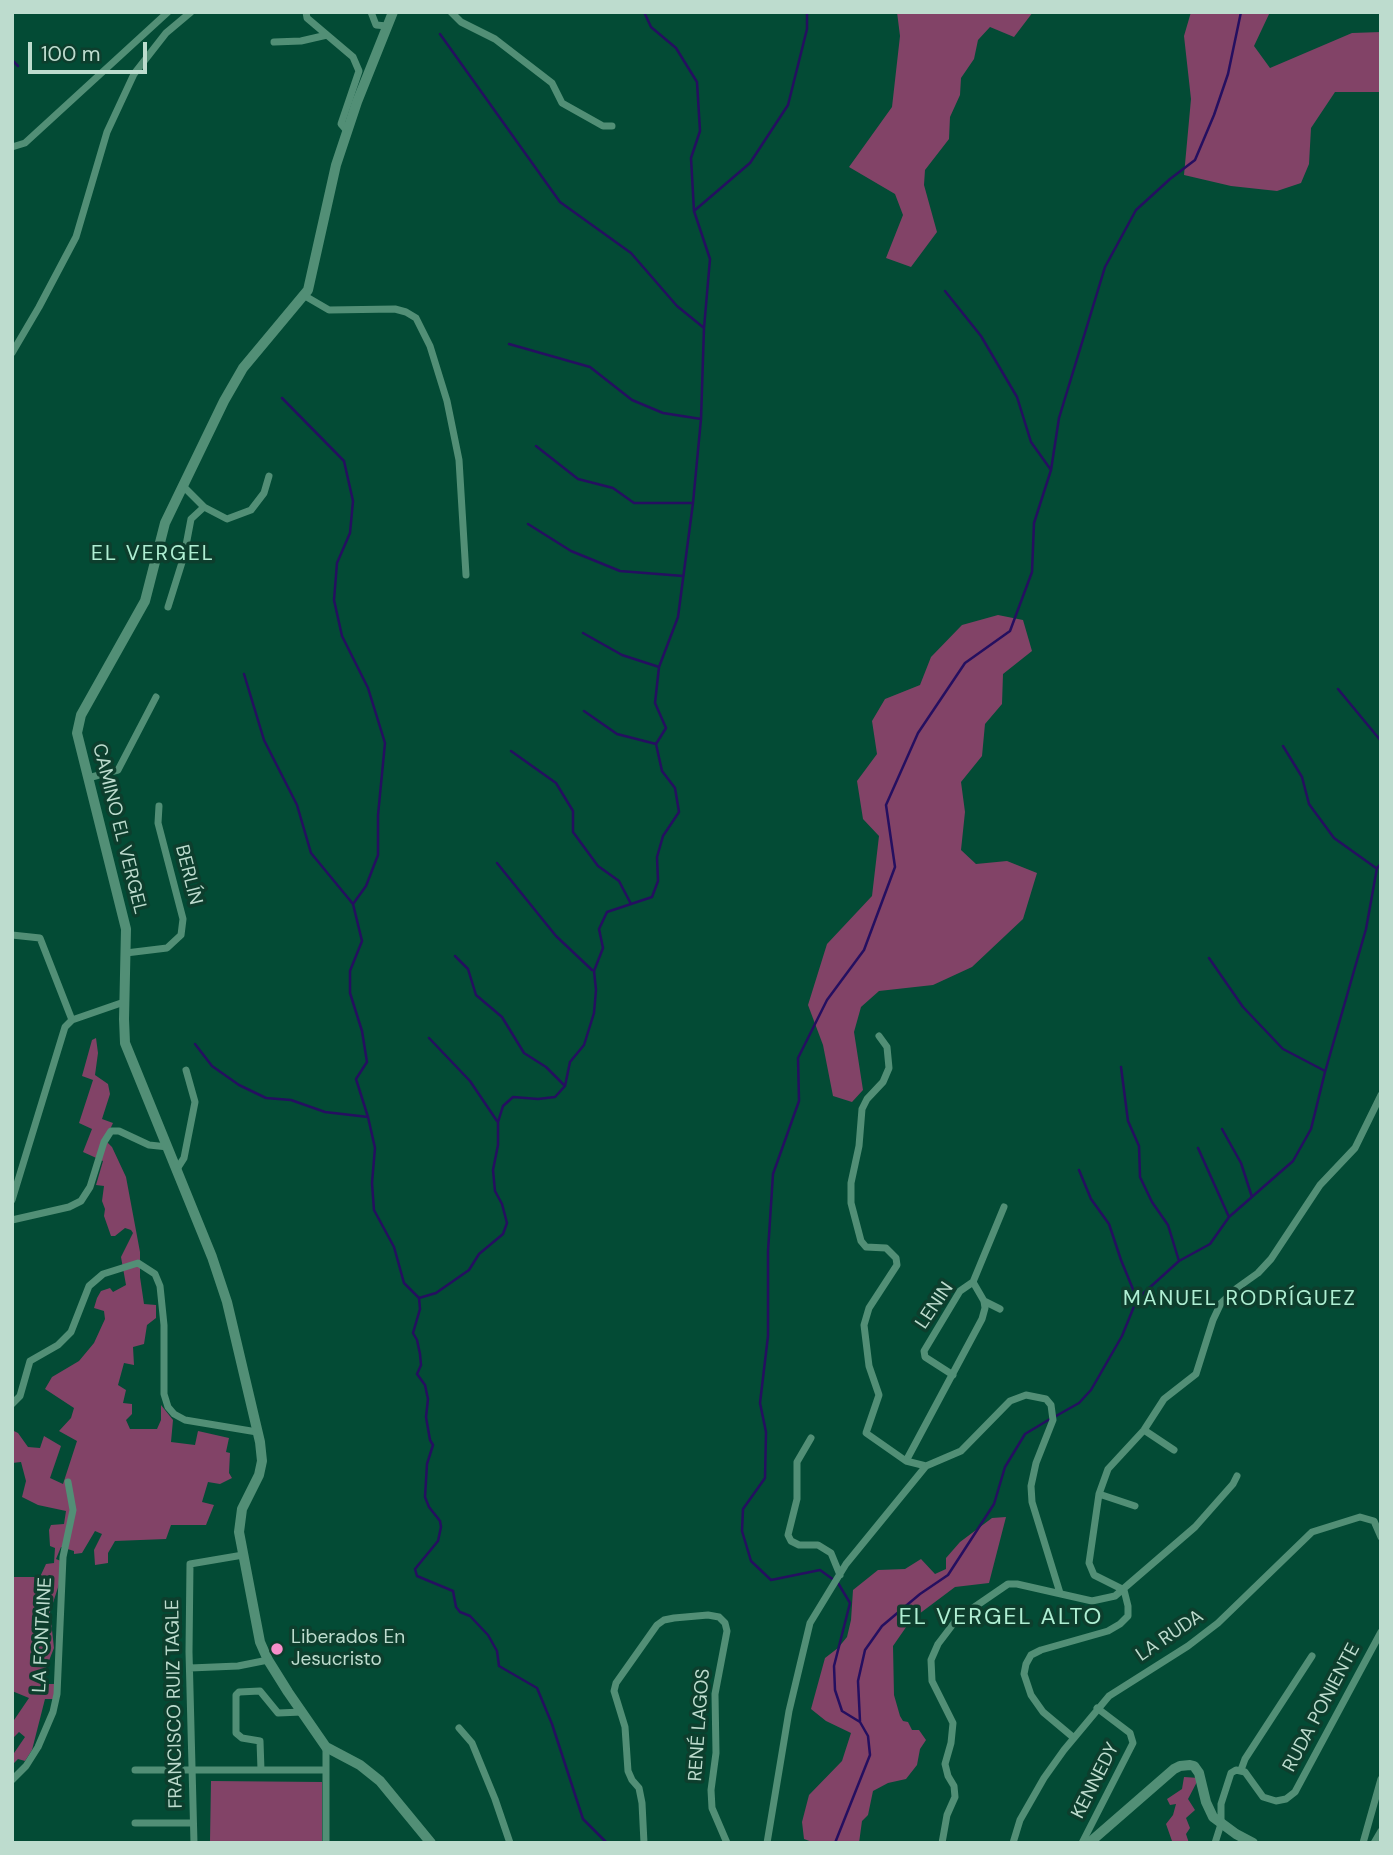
<!DOCTYPE html>
<meta charset="utf-8">
<style>
body{margin:0}
#map{position:relative;width:1393px;height:1855px;overflow:hidden;background:#034b35;font-family:"DM Sans",sans-serif}
canvas{display:block}
.frame{position:absolute;inset:0;border:14px solid #bddcce;pointer-events:none}
.scale{position:absolute;left:28px;top:42px;width:119px;height:32px;box-sizing:border-box;border:4px solid #bddcce;border-top:0;padding-left:9px;font-size:21px;line-height:24px;white-space:nowrap;color:#bddcce;-webkit-text-stroke:5px #0d3e2d;paint-order:stroke}
</style>
<div id="map">
<canvas width="1393" height="1855"></canvas>
<div class="frame"></div>
<div class="scale">100 m</div>
</div>
<script>
const g = document.querySelector('canvas').getContext('2d');
g.lineJoin = 'round';
function fill(path, color) {
  g.fillStyle = color;
  g.fill(path, 'evenodd');
}
function toPath(rows) {
  const path = new Path2D();
  for (const r of rows) {
    path.moveTo(r[0], r[1]);
    for (let i = 2; i < r.length; i += 2) path.lineTo(r[i], r[i + 1]);
  }
  return path;
}
function strokePath(path, color, width, dash) {
  g.strokeStyle = color;
  g.lineWidth = width;
  g.lineCap = dash ? 'butt' : 'round';
  g.setLineDash(dash || []);
  g.stroke(path);
}
function write(font, color, halo, rows, align = 'center') {
  g.font = font + ' "DM Sans",sans-serif';
  g.lineWidth = 7;
  g.setLineDash([]);
  g.textBaseline = 'middle';
  g.strokeStyle = halo;
  g.fillStyle = color;
  for (const [text, x, y, turn = 0] of rows) {
    g.save();
    g.translate(x, y);
    g.rotate((+turn || 0) * Math.PI / 180);
    g.textAlign = isNaN(turn) ? turn : align;
    if (halo) g.strokeText(text, 0, 0);
    g.fillText(text, 0, 0);
    g.restore();
  }
}
const green = toPath([
 [897,12,1033,12,1014,37,990,27,978,40,974,59,961,78,960,95,950,117,949,139,925,170,924,185,937,232,911,267,886,258,903,215,895,194,849,167,892,107,900,36],
 [1191,12,1270,12,1254,46,1270,68,1352,33,1381,32,1381,92,1335,92,1311,128,1309,164,1301,183,1277,191,1231,186,1184,175,1191,99,1184,36],
 [998,615,1023,620,1032,651,1003,674,1002,704,985,724,982,756,961,782,965,812,961,850,976,864,1007,861,1037,873,1023,919,972,967,933,985,879,991,861,1007,854,1032,863,1090,852,1102,833,1096,823,1045,808,1005,827,944,872,896,879,836,863,819,857,781,877,754,872,721,885,699,920,685,931,657,962,625],
 [96,1038,98,1053,95,1075,108,1084,110,1094,102,1119,113,1123,105,1140,112,1147,126,1177,140,1252,140,1277,144,1304,156,1305,156,1318,147,1325,144,1344,133,1347,134,1365,124,1363,118,1385,126,1390,123,1403,132,1404,132,1414,126,1420,130,1429,157,1429,161,1420,161,1405,173,1420,171,1442,195,1445,198,1431,229,1438,226,1452,230,1453,229,1473,232,1478,220,1484,208,1482,202,1502,214,1505,206,1525,171,1525,166,1539,115,1541,108,1553,108,1563,95,1565,94,1550,102,1534,95,1531,82,1553,74,1554,74,1551,61,1547,56,1559,66,1563,50,1612,54,1648,46,1668,45,1684,54,1684,56,1699,45,1699,32,1750,25,1761,18,1759,12,1765,12,1756,25,1737,19,1732,14,1737,12,1736,12,1723,29,1698,12,1691,12,1577,40,1577,46,1564,54,1563,55,1548,50,1546,49,1530,51,1525,64,1524,66,1511,38,1505,22,1497,26,1481,21,1462,12,1463,12,1430,18,1433,28,1447,40,1448,44,1436,61,1446,50,1478,63,1484,77,1441,59,1431,71,1418,74,1408,45,1389,52,1377,79,1361,94,1343,105,1319,104,1311,94,1308,97,1298,101,1291,110,1288,113,1292,126,1285,121,1257,133,1233,131,1230,125,1228,115,1236,111,1236,104,1216,105,1209,102,1201,104,1186,96,1185,103,1161,83,1152,92,1129,79,1123,93,1080,82,1076,92,1040],
 [1006,1517,989,1583,955,1587,911,1620,893,1646,894,1695,900,1716,903,1721,908,1722,912,1730,919,1730,926,1740,920,1749,917,1765,906,1779,888,1783,873,1791,868,1815,862,1821,859,1843,815,1843,804,1839,802,1822,809,1795,842,1761,851,1733,826,1721,811,1709,825,1658,838,1648,847,1637,851,1620,853,1590,878,1570,905,1569,921,1559,935,1574,946,1569,946,1558,960,1542,992,1518],
 [1184,1777,1199,1778,1188,1799,1195,1810,1186,1818,1190,1828,1186,1834,1189,1843,1171,1843,1172,1841,1166,1824,1173,1815,1176,1804,1170,1805,1167,1799,1182,1789],
 [211,1781,322,1782,322,1842,210,1841]
]);
const stream = toPath([
 [440,34,560,202,631,253,677,306,704,328],
 [12,60,18,66],
 [694,211,750,163,788,105,807,29,807,12],
 [945,291,981,336,1017,397,1031,442,1051,470],
 [509,344,590,367,632,400,663,413,701,419],
 [282,398,344,461,353,501,350,533,337,563,334,600,342,636,368,688,385,743,378,815,378,855,366,886,353,904,362,941,350,971,350,993,362,1031,367,1062,356,1079,368,1117,375,1148,372,1183,374,1210,394,1247,404,1283,419,1298,420,1309,413,1333,417,1340,420,1354,421,1365,417,1374,425,1385,428,1399,426,1417,430,1440,433,1445,427,1464,425,1497,429,1507,440,1521,441,1527,438,1541,415,1569,417,1576,453,1591,456,1607,460,1612,470,1616,488,1635,497,1651,499,1666,537,1688,552,1724,583,1819,607,1843],
 [536,446,578,479,613,488,634,503,693,503],
 [528,524,571,551,620,571,683,576],
 [583,633,622,655,659,667],
 [244,674,264,740,297,805,311,853,353,904],
 [1338,689,1381,741],
 [584,711,617,734,656,744],
 [1283,746,1302,777,1309,804,1334,838,1376,868],
 [511,751,556,783,573,811,573,832,598,866,619,881,631,904],
 [497,863,556,936,592,970],
 [455,956,468,969,476,995,502,1017,524,1053,546,1067,565,1086],
 [1209,958,1243,1007,1283,1049,1325,1071],
 [429,1038,470,1081,497,1121],
 [195,1044,212,1066,239,1085,266,1098,291,1100,325,1112,368,1117],
 [1121,1067,1128,1121,1139,1146,1140,1177,1152,1202,1168,1225,1179,1261],
 [1222,1129,1241,1163,1252,1197],
 [1198,1148,1229,1217],
 [1079,1170,1091,1199,1109,1224,1121,1260,1137,1299],
 [419,1298,436,1293,469,1270,479,1254,503,1234,507,1223,502,1204,495,1191,493,1170,498,1145,498,1122,503,1106,513,1097,538,1099,555,1097,565,1086,570,1062,584,1045,594,1013,596,990,594,971,603,948,599,929,607,912,652,897,658,881,657,857,663,836,679,812,675,788,662,771,656,744,666,728,655,703,659,667,678,617,693,503,701,419,704,328,710,259,694,211,691,158,700,131,697,82,676,48,651,27,644,12],
 [1056,1416,1079,1403,1091,1390,1122,1336,1137,1299,1179,1261,1210,1244,1229,1217,1293,1161,1311,1129,1325,1072,1366,929,1377,868,1381,864],
 [860,1721,858,1681,865,1650,882,1626,920,1594,948,1575,994,1504,1005,1467,1025,1434,1050,1419],
 [835,1843,870,1755,868,1736,860,1722,842,1711,835,1690,834,1666,850,1603,838,1583,820,1570,771,1580,751,1561,742,1531,743,1509,765,1478,766,1432,760,1403,768,1336,768,1251,773,1174,799,1101,798,1058,827,1000,864,950,895,867,886,805,918,733,965,663,1010,631,1032,572,1034,523,1051,470,1059,418,1105,267,1136,210,1170,179,1195,160,1214,115,1228,74,1241,12]
]);
const street = toPath([
 [306,12,307,18,353,57,359,71,341,124,347,131],
 [371,12,376,25,387,26],
 [451,12,461,22,495,39,552,83,562,103,603,126,612,126],
 [274,42,301,41,327,35],
 [12,147,25,143,168,12],
 [305,296,329,310,395,309,406,312,416,318,430,346,447,401,459,460,466,575],
 [12,353,39,307,76,237,107,132,134,74,166,33,191,12],
 [204,507,227,519,251,510,264,493,269,476],
 [168,607,184,556,191,519,204,507,183,486],
 [88,778,118,770,156,697],
 [12,935,40,938,72,1020],
 [126,953,167,948,181,935,183,919,158,823,159,806],
 [879,1036,887,1047,889,1068,883,1082,867,1099,862,1109,859,1146,851,1183,851,1203,861,1241,866,1247,886,1248,896,1258,897,1265,869,1308,864,1325,869,1366,879,1395,866,1433,906,1461,926,1466,961,1451,1010,1401,1026,1395,1046,1399,1051,1405,1053,1420,1036,1463,1031,1486,1032,1502,1060,1593],
 [177,1169,184,1158,195,1102,186,1070],
 [12,1200,65,1027,72,1020,124,1002],
 [12,1220,69,1207,81,1201,90,1187,104,1142,111,1131,119,1131,149,1145,168,1147],
 [984,1301,1000,1309],
 [953,1375,925,1357,924,1351,960,1291,973,1282],
 [12,1404,20,1396,30,1361,58,1345,71,1332,89,1286,103,1274,138,1263,155,1274,160,1286,164,1325,164,1394,168,1407,174,1414,185,1420,257,1432],
 [1144,1430,1174,1450],
 [811,1438,797,1462,797,1499,788,1535,791,1541,799,1545,818,1545,831,1553,840,1575],
 [906,1461,982,1319,985,1308,984,1301,973,1282,1004,1207],
 [1099,1494,1135,1506],
 [1124,1590,1094,1575,1089,1563,1099,1494,1108,1469,1144,1430,1164,1399,1196,1374,1213,1320,1221,1303,1237,1288,1258,1273,1271,1259,1320,1185,1355,1148,1381,1095],
 [190,1668,238,1666,268,1660],
 [459,1728,472,1743,495,1799,510,1843],
 [1074,1738,1043,1712,1031,1695,1024,1674,1026,1664,1031,1655,1041,1650,1108,1631,1120,1624,1128,1616,1128,1606,1124,1590],
 [326,1747,326,1843],
 [135,1770,325,1770],
 [261,1770,260,1741,242,1738,236,1733,236,1695,239,1692,260,1691,278,1713,302,1712],
 [1241,1770,1245,1759,1312,1656],
 [12,1780,26,1766,38,1747,53,1712,57,1694,63,1557,73,1510,68,1482],
 [135,1823,193,1823],
 [194,1843,189,1652,190,1564,243,1555],
 [644,1843,642,1803,639,1788,632,1780,628,1771,625,1727,614,1691,616,1683,657,1625,664,1620,674,1618,708,1615,719,1617,725,1623,727,1631,715,1694,716,1753,711,1790,712,1808,727,1843],
 [767,1843,789,1711,810,1623,846,1564,926,1466],
 [942,1843,947,1815,955,1797,954,1786,948,1776,945,1764,951,1743,953,1723,932,1681,931,1660,938,1644,957,1619,1008,1584,1017,1584,1092,1601,1115,1596,1195,1527,1233,1484,1237,1476],
 [1013,1843,1020,1820,1044,1778,1064,1750,1109,1696,1188,1646,1218,1623,1312,1532,1360,1517,1374,1521,1381,1537],
 [1082,1843,1133,1743,1130,1733,1097,1708],
 [1215,1843,1221,1824,1221,1804,1231,1773,1236,1770,1245,1772,1263,1797,1276,1801,1286,1799,1295,1792,1381,1632],
 [1363,1843,1381,1779],
 [1374,1843,1381,1831]
]);
const secondary = toPath([
 [393,12,357,102,336,165,308,290,243,368,224,401,165,523,145,601,81,715,77,733,126,929,124,1019,125,1043,212,1257,227,1302,260,1442,262,1461,259,1475,242,1509,239,1532,260,1642,268,1660,288,1692,326,1747,360,1765,380,1781,431,1843],
 [1089,1843,1174,1769,1180,1766,1190,1765,1194,1766,1199,1773,1206,1802,1213,1817,1236,1834,1253,1843]
]);
const markers = [
 [277,1649,7,"#f890cb"]
];
const streetNames = [
 ["CAMINO EL VERGEL",119,829,76],
 ["BERLÍN",188,875,76],
 ["LENIN",935,1306,-56],
 ["LA FONTAINE",43,1635,-87],
 ["LA RUDA",1170,1636,-34],
 ["FRANCISCO RUIZ TAGLE",175,1704,-91],
 ["RUDA PONIENTE",1322,1708,-62],
 ["RENÉ LAGOS",700,1725,-86],
 ["KENNEDY",1096,1781,-63]
];
const poiNames = [
 ["Liberados En",291,1638],
 ["Jesucristo",291,1660]
];
const neighbourhoodNames = [
 ["EL VERGEL",153,554],
 ["MANUEL RODRÍGUEZ",1240,1299]
];
const quarterNames = [
 ["EL VERGEL ALTO",1001,1618]
];
fill(green, '#824367');
strokePath(stream, '#250f60', 2.5);
strokePath(street, '#528f76', 7);
strokePath(secondary, '#528f76', 10);
for (const [x, y, r, color] of markers) {
  const dot = new Path2D();
  dot.arc(x, y, r, 0, 2 * Math.PI);
  g.fillStyle = color;
  g.fill(dot);
  strokePath(dot, '#0d3e2d', 2.5);
}
write('19px', '#bddcce', '#0d3e2d', streetNames);
write('19px', '#bddcce', '#0d3e2d', poiNames, 'left');
g.letterSpacing = '2px';
write('21px', '#afefd3', '#0d3e2d', neighbourhoodNames);
g.letterSpacing = '0px';
g.letterSpacing = '2px';
write('23px', '#afefd3', '#0d3e2d', quarterNames);
g.letterSpacing = '0px';
</script>
